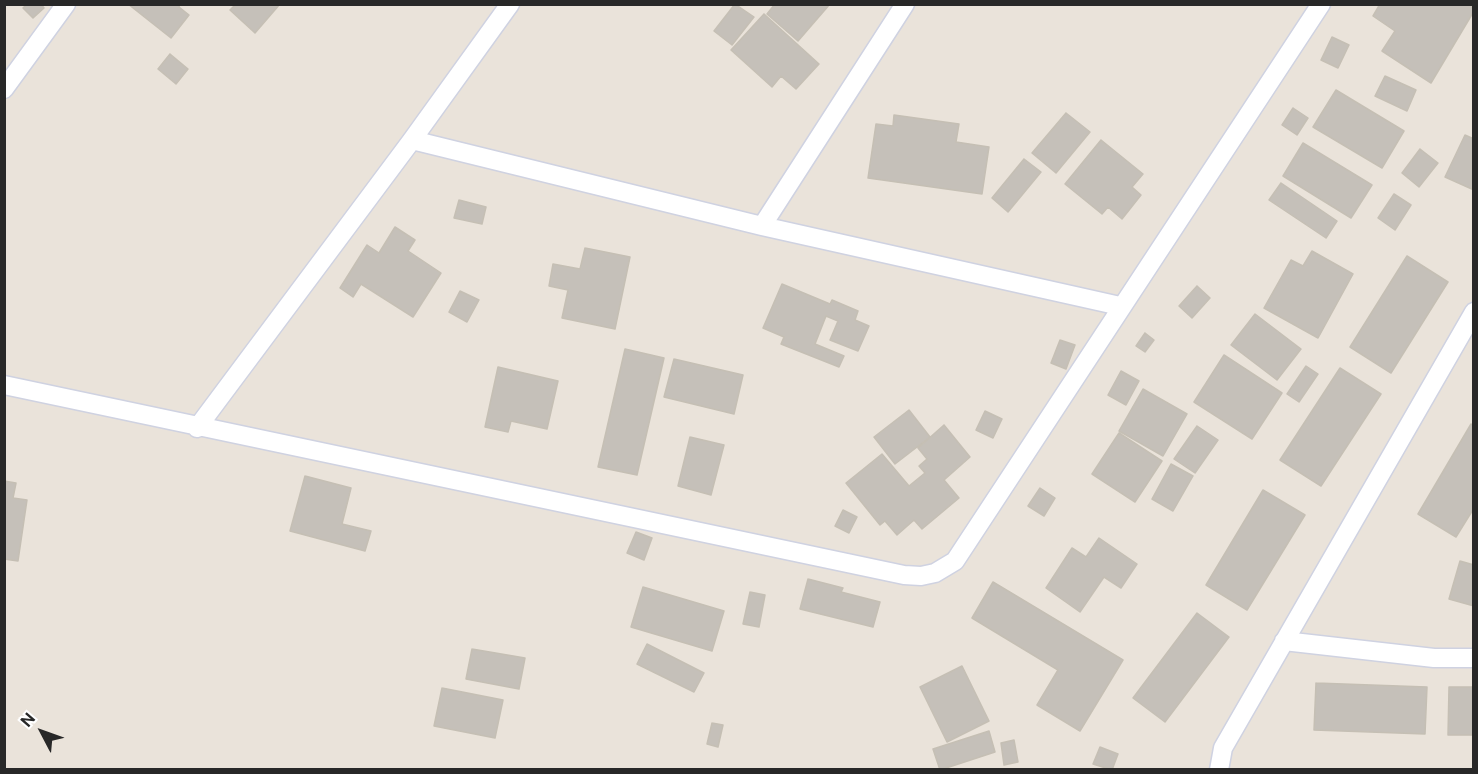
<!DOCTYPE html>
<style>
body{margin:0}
#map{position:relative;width:1478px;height:774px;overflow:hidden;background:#eae3da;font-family:"Public Sans",sans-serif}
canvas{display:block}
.frame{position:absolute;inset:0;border:6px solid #282828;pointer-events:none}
.north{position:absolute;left:12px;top:702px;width:60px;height:60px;-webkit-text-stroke:4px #fff;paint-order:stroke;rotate:311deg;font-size:16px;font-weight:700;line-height:24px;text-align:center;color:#282828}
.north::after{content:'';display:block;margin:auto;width:21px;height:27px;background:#282828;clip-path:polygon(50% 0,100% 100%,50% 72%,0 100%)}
</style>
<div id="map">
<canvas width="1478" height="774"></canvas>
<div class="frame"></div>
<div class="north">N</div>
</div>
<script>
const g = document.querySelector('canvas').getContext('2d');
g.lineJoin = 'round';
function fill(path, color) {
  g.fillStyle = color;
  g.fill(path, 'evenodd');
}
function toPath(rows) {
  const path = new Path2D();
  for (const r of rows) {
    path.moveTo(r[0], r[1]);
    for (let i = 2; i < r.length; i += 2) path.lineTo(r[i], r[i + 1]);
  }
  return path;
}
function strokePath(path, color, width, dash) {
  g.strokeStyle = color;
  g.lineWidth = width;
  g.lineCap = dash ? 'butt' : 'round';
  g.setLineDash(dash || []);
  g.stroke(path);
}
const building = toPath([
 [27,4,41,4,44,8,33,18,23,8,27,4],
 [128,4,180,4,179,7,189,15,171,38,128,4],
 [236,4,280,4,255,33,230,10,236,4],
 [735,4,754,17,732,45,714,31,735,4],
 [775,4,830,4,798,41,767,14,775,4],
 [1380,4,1470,4,1474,11,1431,83,1382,51,1395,31,1373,16,1380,4],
 [764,14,819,64,796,89,781,76,772,87,731,50,764,14],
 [1332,37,1349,45,1338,68,1321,60,1332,37],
 [170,54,188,69,176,84,158,69,170,54],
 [1385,76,1416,90,1407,111,1375,96,1385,76],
 [1336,90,1404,131,1382,168,1313,127,1336,90],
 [1293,108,1308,118,1297,135,1282,125,1293,108],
 [1066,113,1090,132,1056,173,1032,153,1066,113],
 [894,115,959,124,956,142,989,147,982,194,868,178,876,124,893,126,894,115],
 [1465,135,1474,139,1474,190,1445,177,1465,135],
 [1101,140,1143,174,1132,187,1141,195,1122,219,1108,207,1102,214,1065,184,1101,140],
 [1303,143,1372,185,1351,218,1283,176,1303,143],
 [1420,149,1438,163,1419,187,1402,173,1420,149],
 [1024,159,1041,172,1008,212,992,198,1024,159],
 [1281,183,1337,221,1326,238,1269,200,1281,183],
 [1394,194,1411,205,1395,230,1378,218,1394,194],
 [459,200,486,207,482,224,454,218,459,200],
 [395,227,415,240,408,251,441,273,413,317,361,284,353,297,340,288,367,245,379,253,395,227],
 [585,248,630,257,615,329,562,318,568,290,549,286,553,264,580,269,585,248],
 [1312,251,1353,274,1318,338,1264,308,1291,260,1303,266,1312,251],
 [1407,256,1448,282,1391,373,1350,347,1407,256],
 [782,284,830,304,832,300,858,311,855,320,869,326,858,351,830,340,838,321,826,316,815,344,844,356,839,367,781,344,784,337,763,328,782,284],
 [1197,286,1210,298,1192,318,1179,306,1197,286],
 [460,291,479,300,467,322,449,312,460,291],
 [1255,314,1301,349,1277,380,1231,345,1255,314],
 [1145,333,1154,340,1145,352,1136,346,1145,333],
 [1060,340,1075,345,1066,369,1051,363,1060,340],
 [625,349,664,358,637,475,598,467,625,349],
 [1224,355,1282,393,1252,439,1194,402,1224,355],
 [674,359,743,375,734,414,664,397,674,359],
 [1306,366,1318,374,1299,402,1287,394,1306,366],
 [498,367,558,381,547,429,511,421,508,432,485,427,498,367],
 [1340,368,1381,394,1321,486,1280,460,1340,368],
 [1121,371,1139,381,1126,405,1108,395,1121,371],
 [1143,389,1187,414,1163,456,1119,431,1143,389],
 [909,410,930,437,895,464,874,437,909,410],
 [985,411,1002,419,993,438,976,430,985,411],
 [1471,424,1474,426,1474,508,1456,537,1418,514,1471,424],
 [944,425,970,457,944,480,959,498,922,529,914,520,897,535,885,521,880,525,846,483,882,454,909,486,925,473,919,466,927,459,918,448,944,425],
 [1197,426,1218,440,1195,473,1174,459,1197,426],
 [1119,433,1162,461,1135,502,1092,474,1119,433],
 [690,437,724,445,711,495,678,486,690,437],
 [1171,464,1193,476,1173,511,1152,499,1171,464],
 [305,476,351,488,342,524,371,531,365,551,290,531,305,476],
 [4,481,16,483,13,498,27,500,18,561,4,559,4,481],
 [1040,488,1055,498,1044,516,1028,506,1040,488],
 [1263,490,1305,515,1247,610,1206,585,1263,490],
 [843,510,857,517,849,533,835,526,843,510],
 [636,532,652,538,644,560,627,553,636,532],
 [1099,538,1137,564,1121,588,1104,577,1080,612,1046,588,1072,548,1086,557,1099,538],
 [1460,561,1474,565,1474,606,1449,599,1460,561],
 [808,579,843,588,841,592,880,602,873,627,800,609,808,579],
 [993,582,1123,660,1080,731,1037,705,1058,670,972,618,993,582],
 [643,587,724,611,712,651,631,627,643,587],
 [750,592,765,595,759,627,743,624,750,592],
 [1197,613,1229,637,1165,722,1133,698,1197,613],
 [647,644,704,673,694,692,637,664,647,644],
 [472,649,525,658,519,689,466,679,472,649],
 [962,666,989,721,947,742,920,687,962,666],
 [1316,683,1427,687,1425,734,1314,730,1316,683],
 [1449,687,1474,687,1474,735,1448,735,1449,687],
 [442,688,503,700,495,738,434,726,442,688],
 [712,723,723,725,718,747,707,744,712,723],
 [989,731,995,752,940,770,933,749,989,731],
 [1014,740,1018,762,1004,765,1001,743,1014,740],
 [1100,747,1118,754,1112,770,1093,764,1100,747]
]);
const minor = toPath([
 [4,89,66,4],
 [412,140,762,226,1120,306],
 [762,226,905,4],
 [4,385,904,575,921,576,935,573,955,561,1321,4],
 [197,428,412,140,510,4],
 [1284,641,1434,658,1474,658],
 [1219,770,1223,748,1474,312]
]);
fill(building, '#c5c0b9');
strokePath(building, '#c5bfb4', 1.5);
strokePath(minor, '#cfd2e1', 21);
strokePath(minor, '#fff', 18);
</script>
